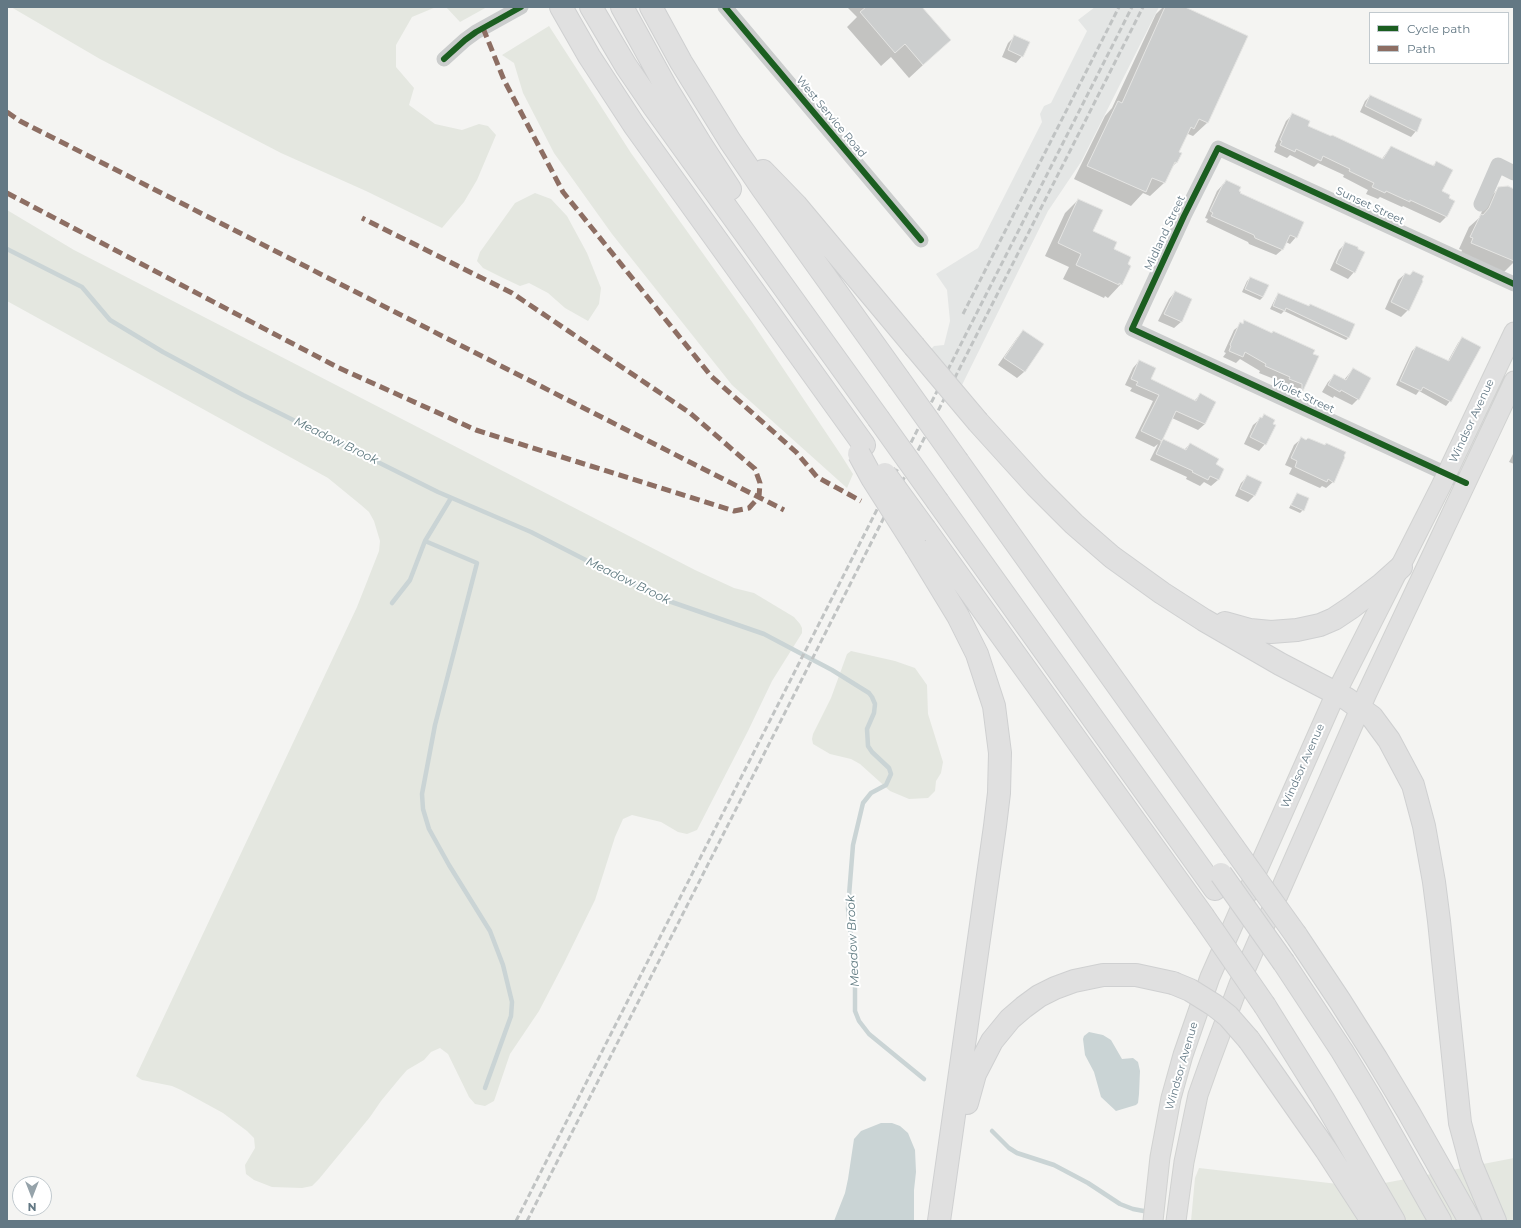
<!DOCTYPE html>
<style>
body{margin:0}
#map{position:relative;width:1521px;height:1228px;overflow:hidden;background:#f4f4f2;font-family:Montserrat,sans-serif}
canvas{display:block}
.frame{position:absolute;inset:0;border:8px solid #637884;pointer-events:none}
.legend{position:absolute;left:1369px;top:12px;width:140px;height:52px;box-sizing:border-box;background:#fff;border:1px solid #c1c9ce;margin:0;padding:5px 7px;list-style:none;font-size:12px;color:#637884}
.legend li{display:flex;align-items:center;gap:8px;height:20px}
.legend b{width:20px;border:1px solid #c1c9ce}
.north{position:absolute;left:12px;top:1176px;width:40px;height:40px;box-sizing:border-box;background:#fff;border:1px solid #c1c9ce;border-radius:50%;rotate:180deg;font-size:11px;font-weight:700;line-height:16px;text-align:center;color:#637884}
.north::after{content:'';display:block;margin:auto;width:14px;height:18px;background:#96a3aa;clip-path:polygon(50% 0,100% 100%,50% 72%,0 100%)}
</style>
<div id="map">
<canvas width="1521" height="1228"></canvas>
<div class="frame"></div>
<ul class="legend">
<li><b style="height:5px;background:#1b5e20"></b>Cycle path</li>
<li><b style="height:5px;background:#8d6e63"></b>Path</li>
</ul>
<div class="north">N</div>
</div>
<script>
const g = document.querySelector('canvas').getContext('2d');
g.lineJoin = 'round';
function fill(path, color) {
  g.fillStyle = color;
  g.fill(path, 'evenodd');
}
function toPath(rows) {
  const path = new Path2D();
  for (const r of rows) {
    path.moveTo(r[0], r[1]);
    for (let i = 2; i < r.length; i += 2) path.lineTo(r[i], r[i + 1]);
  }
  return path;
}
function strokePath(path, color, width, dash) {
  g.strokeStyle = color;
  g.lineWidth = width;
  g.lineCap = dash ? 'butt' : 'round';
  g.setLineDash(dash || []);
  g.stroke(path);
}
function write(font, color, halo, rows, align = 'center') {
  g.font = font + ' Montserrat,sans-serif';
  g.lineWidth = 4;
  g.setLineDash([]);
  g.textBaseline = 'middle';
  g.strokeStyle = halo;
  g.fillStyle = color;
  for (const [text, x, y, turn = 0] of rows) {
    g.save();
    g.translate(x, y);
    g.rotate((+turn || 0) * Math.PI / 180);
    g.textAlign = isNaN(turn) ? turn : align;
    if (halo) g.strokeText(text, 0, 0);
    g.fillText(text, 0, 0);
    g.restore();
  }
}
const built = toPath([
 [1095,7,1159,7,1081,162,1048,211,962,385,931,349,934,346,944,345,950,321,947,290,936,274,978,248,1042,122,1040,114,1044,106,1051,103,1087,31,1078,20]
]);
const green = toPath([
 [11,7,436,7,412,17,396,45,396,67,414,88,409,105,435,124,462,130,479,124,488,126,496,135,477,180,464,202,442,228,366,191,281,153,100,59],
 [446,7,487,7,460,22],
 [549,26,631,153,752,322,841,455,853,474,847,488,732,385,612,234,554,153,523,93,514,63,502,55],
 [535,193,551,199,567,216,587,253,601,288,599,304,588,321,565,308,548,293,529,283,520,286,503,278,483,268,477,261,480,252,515,203],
 [7,210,74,250,695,570,734,588,754,593,794,617,800,624,802,628,802,633,772,681,748,731,697,830,687,834,678,832,661,822,632,815,623,819,615,837,595,900,564,963,539,1011,510,1054,494,1101,485,1106,475,1104,469,1097,448,1054,440,1048,431,1052,424,1060,407,1070,400,1078,381,1101,370,1117,319,1179,312,1186,302,1188,272,1187,254,1180,246,1174,245,1165,255,1148,254,1138,247,1131,223,1113,181,1090,172,1086,142,1080,136,1076,357,607,379,551,380,541,374,521,369,512,361,505,328,478,7,301],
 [851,651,895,661,915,668,927,685,928,714,943,762,941,773,936,781,935,791,928,798,909,799,890,791,860,764,851,759,830,754,813,744,812,739,813,734,831,698,847,654],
 [1514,1158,1514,1221,1191,1221,1195,1178,1199,1168,1364,1187]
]);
const water = toPath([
 [1089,1032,1103,1035,1111,1040,1122,1059,1133,1058,1138,1062,1140,1071,1139,1094,1138,1103,1136,1105,1116,1111,1101,1097,1094,1072,1085,1055,1083,1039,1084,1036],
 [881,1123,892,1123,900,1126,908,1133,915,1150,916,1172,914,1190,914,1221,834,1221,845,1193,848,1179,854,1139,861,1131]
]);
const shadow = toPath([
 [849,7,921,7,950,40,909,78,891,57,881,66,847,27,857,17,848,8],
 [1163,7,1183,7,1247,36,1207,123,1193,136,1188,134,1186,136,1178,152,1176,163,1171,168,1164,183,1150,196,1143,193,1131,206,1074,179,1105,116,1112,108,1156,14],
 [1015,36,1022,56,1016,63,1002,57,1008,43],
 [1370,96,1416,131,1411,137,1360,112,1365,101],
 [1293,114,1307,126,1381,160,1391,147,1432,166,1436,163,1441,192,1446,217,1440,223,1403,206,1402,207,1380,197,1378,199,1366,194,1368,190,1343,177,1344,175,1318,163,1314,167,1290,155,1287,158,1274,152,1276,147,1275,146,1286,121],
 [1226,181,1239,193,1296,237,1290,244,1286,242,1283,249,1276,255,1249,244,1248,242,1206,222,1208,219,1205,218,1217,191],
 [1499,188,1514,190,1514,262,1503,273,1460,255,1462,250,1459,249,1469,227,1479,218,1487,200],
 [1078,200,1092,231,1113,249,1121,284,1108,298,1105,296,1104,298,1063,279,1069,267,1045,256,1065,213],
 [1346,243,1356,249,1354,272,1348,279,1330,270,1339,250],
 [1405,274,1409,276,1408,310,1401,317,1385,309,1398,280],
 [1250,278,1263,297,1260,300,1242,292,1247,281],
 [1175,292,1191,300,1181,322,1174,328,1158,321,1169,299],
 [1279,294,1349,337,1346,340,1284,311,1281,314,1270,309,1276,297],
 [1245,321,1318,357,1302,392,1296,398,1296,391,1283,385,1284,383,1259,373,1260,371,1240,359,1236,363,1223,357,1226,353,1224,352,1234,330],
 [1023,331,1042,345,1024,372,1017,378,998,365,1017,338],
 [1462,338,1450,401,1446,406,1419,391,1416,395,1396,385,1412,351,1416,347,1448,361,1458,343],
 [1139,361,1150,379,1194,401,1200,395,1215,402,1205,424,1198,430,1172,418,1160,443,1163,440,1184,450,1190,444,1214,465,1223,469,1218,480,1211,486,1204,482,1200,486,1186,479,1187,477,1150,460,1158,444,1154,447,1135,438,1153,401,1130,391,1132,388,1125,385,1133,368],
 [1353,369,1358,399,1352,405,1334,396,1333,398,1322,392,1328,382,1335,375,1344,380],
 [1264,416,1265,444,1259,451,1244,444,1253,425],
 [1301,439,1333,482,1326,488,1322,486,1320,488,1289,474,1292,468,1285,465,1294,445],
 [1514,452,1514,464,1509,462],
 [1247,477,1254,496,1248,502,1235,496,1241,483],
 [1297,494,1303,510,1300,513,1289,508]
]);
const stream = toPath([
 [7,249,82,287,110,320,163,352,243,395,438,492,531,532,660,598,764,634,832,670,869,693,872,697,875,704,874,713,867,729,868,746,872,752,889,768,891,774,886,785,871,793,863,803,853,845,848,908,855,974,855,1011,859,1021,869,1034,924,1079],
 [451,498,425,541,477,563,435,725,422,794,423,809,429,829,449,865,490,931,503,965,512,1002,511,1016,485,1088],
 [392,603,410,580,425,541],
 [992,1131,1009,1148,1017,1153,1054,1165,1088,1183,1120,1204,1133,1209,1149,1212]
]);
const building = toPath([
 [866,7,922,7,951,40,923,65,905,44,895,53,860,12,866,7],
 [1165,7,1185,7,1248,36,1208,123,1199,119,1194,129,1191,127,1179,152,1182,153,1177,163,1175,162,1165,183,1152,178,1146,192,1087,166,1118,101,1122,103,1165,7],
 [1014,35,1030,42,1023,57,1008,50,1014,35],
 [1370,95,1422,119,1417,132,1365,106,1370,95],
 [1292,113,1310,121,1308,126,1331,136,1332,135,1383,159,1391,146,1427,163,1434,166,1436,161,1453,170,1442,191,1450,195,1449,198,1455,201,1447,217,1410,200,1410,202,1386,191,1385,193,1372,187,1374,183,1349,171,1350,169,1323,156,1321,161,1296,149,1295,152,1280,145,1282,141,1280,140,1292,113],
 [1226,180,1241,187,1239,191,1241,192,1240,193,1304,222,1297,238,1290,235,1283,250,1255,238,1254,235,1211,216,1213,213,1210,211,1223,184,1224,184,1226,180],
 [1508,186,1514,189,1514,261,1471,243,1473,238,1470,237,1481,214,1483,215,1489,208,1498,187,1508,186],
 [1078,199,1103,210,1093,231,1117,242,1114,249,1131,257,1128,264,1131,266,1122,285,1119,283,1119,285,1076,265,1081,254,1058,243,1078,199],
 [1345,242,1358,247,1358,249,1365,252,1355,273,1336,263,1345,242],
 [1413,271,1424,276,1422,280,1423,281,1409,311,1391,302,1405,273,1410,275,1413,271],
 [1250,277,1269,285,1263,297,1245,289,1250,277],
 [1175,291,1192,299,1182,322,1164,314,1175,291],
 [1278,293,1309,306,1310,304,1355,324,1349,338,1286,308,1285,311,1273,306,1278,293],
 [1244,320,1272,333,1273,331,1315,350,1313,354,1319,356,1302,393,1302,384,1289,379,1290,377,1265,366,1266,364,1245,352,1243,357,1229,351,1231,346,1230,345,1240,322,1243,324,1244,320],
 [1023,330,1044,344,1025,372,1004,358,1023,330],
 [1462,337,1481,347,1451,402,1423,387,1421,391,1400,381,1416,346,1449,361,1462,337],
 [1139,360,1156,368,1151,379,1196,401,1200,393,1216,402,1205,424,1176,411,1162,441,1141,431,1159,395,1136,385,1138,382,1131,379,1139,360],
 [1353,368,1371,378,1359,400,1341,390,1340,392,1328,385,1334,374,1346,380,1353,368],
 [1264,414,1275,420,1273,424,1276,425,1266,445,1250,437,1260,417,1262,418,1264,414],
 [1301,437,1306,440,1308,438,1325,445,1326,443,1346,452,1344,456,1345,457,1334,483,1328,479,1327,482,1295,467,1297,461,1291,458,1301,437],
 [1163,439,1186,450,1190,443,1219,459,1216,464,1224,469,1219,480,1210,476,1208,480,1192,472,1193,471,1156,454,1163,439],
 [1247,475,1262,482,1255,496,1240,489,1247,475],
 [1297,493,1309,498,1304,511,1291,505,1297,493]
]);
const minor = toPath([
 [725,7,921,240],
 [444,59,465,40,476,32,521,7],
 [1481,204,1498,165,1514,173],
 [1466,483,1132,329,1184,216,1218,148,1514,284]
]);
const major = toPath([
 [1153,1221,1160,1157,1171,1098,1183,1055,1210,977,1336,693,1441,486,1514,332],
 [1176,1221,1184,1162,1198,1095,1209,1064,1239,984,1367,693,1514,381]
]);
const highway = toPath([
 [561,7,589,56,634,125,864,445],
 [591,7,626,66,654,107,878,418],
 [622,7,667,89,700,143,730,189],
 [651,7,681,62,730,141,762,188,898,378],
 [763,171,796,205,914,346],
 [978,422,1036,486,1074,524,1112,557,1162,593,1204,620,1280,664,1347,699,1372,717,1389,740,1413,785,1424,826,1434,882,1439,921,1460,1123,1471,1164,1495,1221],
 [958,462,1233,847],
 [938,502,1215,889],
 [925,529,1203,916],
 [916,547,958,616,977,654,994,706,1000,753,999,793,995,826,939,1221],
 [1225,623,1250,630,1271,632,1297,630,1320,625,1334,619,1352,607,1382,584,1401,567],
 [1296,935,1340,1001,1376,1058,1409,1113,1470,1221],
 [1284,963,1342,1051,1371,1099,1440,1221],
 [1265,1006,1323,1099,1394,1221],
 [1249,1040,1326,1150,1372,1221],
 [967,1103,975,1074,992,1041,1010,1019,1024,1007,1039,996,1055,988,1074,981,1103,975,1136,975,1173,983]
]);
const rail = toPath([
 [963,314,1119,7],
 [516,1221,1132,7],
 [527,1221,1143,7]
]);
const highwayBridge = toPath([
 [914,346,978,422],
 [898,378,958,462],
 [878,418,938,502],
 [859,454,872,478,916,547],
 [885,474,925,529],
 [1233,847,1296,935],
 [1221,874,1284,963],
 [1203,916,1265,1006],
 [1173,983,1190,990,1214,1005,1228,1016,1249,1040]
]);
const quiet = toPath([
 [483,28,504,80,563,192,711,376,796,452,817,477,861,501],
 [7,112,20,121,784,510],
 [7,193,337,367,476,430,734,511,749,508,759,497,760,483,755,469,690,413,512,293,362,218]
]);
const cycleway = toPath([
 [725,7,921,240],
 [444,59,465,40,476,32,521,7],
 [1466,483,1132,329,1184,216,1218,148,1514,284]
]);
const streetNames = [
 ["West Service Road",831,117,50],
 ["Sunset Street",1370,206,25],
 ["Midland Street",1165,233,-65],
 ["Violet Street",1303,396,25],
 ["Windsor Avenue",1472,421,-65],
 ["Windsor Avenue",1303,766,-66],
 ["Windsor Avenue",1182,1066,-74]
];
const waterNames = [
 ["Meadow Brook",336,441,26],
 ["Meadow Brook",628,581,26],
 ["Meadow Brook",853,941,-93]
];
fill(built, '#e4e6e5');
fill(green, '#e4e7e0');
fill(water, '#cad4d5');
fill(shadow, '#0003');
strokePath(stream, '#cad4d5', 4.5);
fill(building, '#cccece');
strokePath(building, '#e4e4e2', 1);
strokePath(major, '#d1d2d1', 21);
strokePath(highway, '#cfd0d1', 24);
strokePath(minor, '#cbcdcd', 15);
strokePath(major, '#e0e0e0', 19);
strokePath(highway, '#e0e0e0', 22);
strokePath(rail, '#c0c3c3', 3, [6, 3]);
strokePath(highwayBridge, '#cfd0d1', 24, []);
strokePath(highwayBridge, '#e0e0e0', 22);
strokePath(quiet, '#8d6e63', 5, [10, 5]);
strokePath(cycleway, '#1b5e20', 6);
write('11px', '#637884', '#fff', streetNames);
write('italic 12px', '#5f7a80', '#fff', waterNames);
</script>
